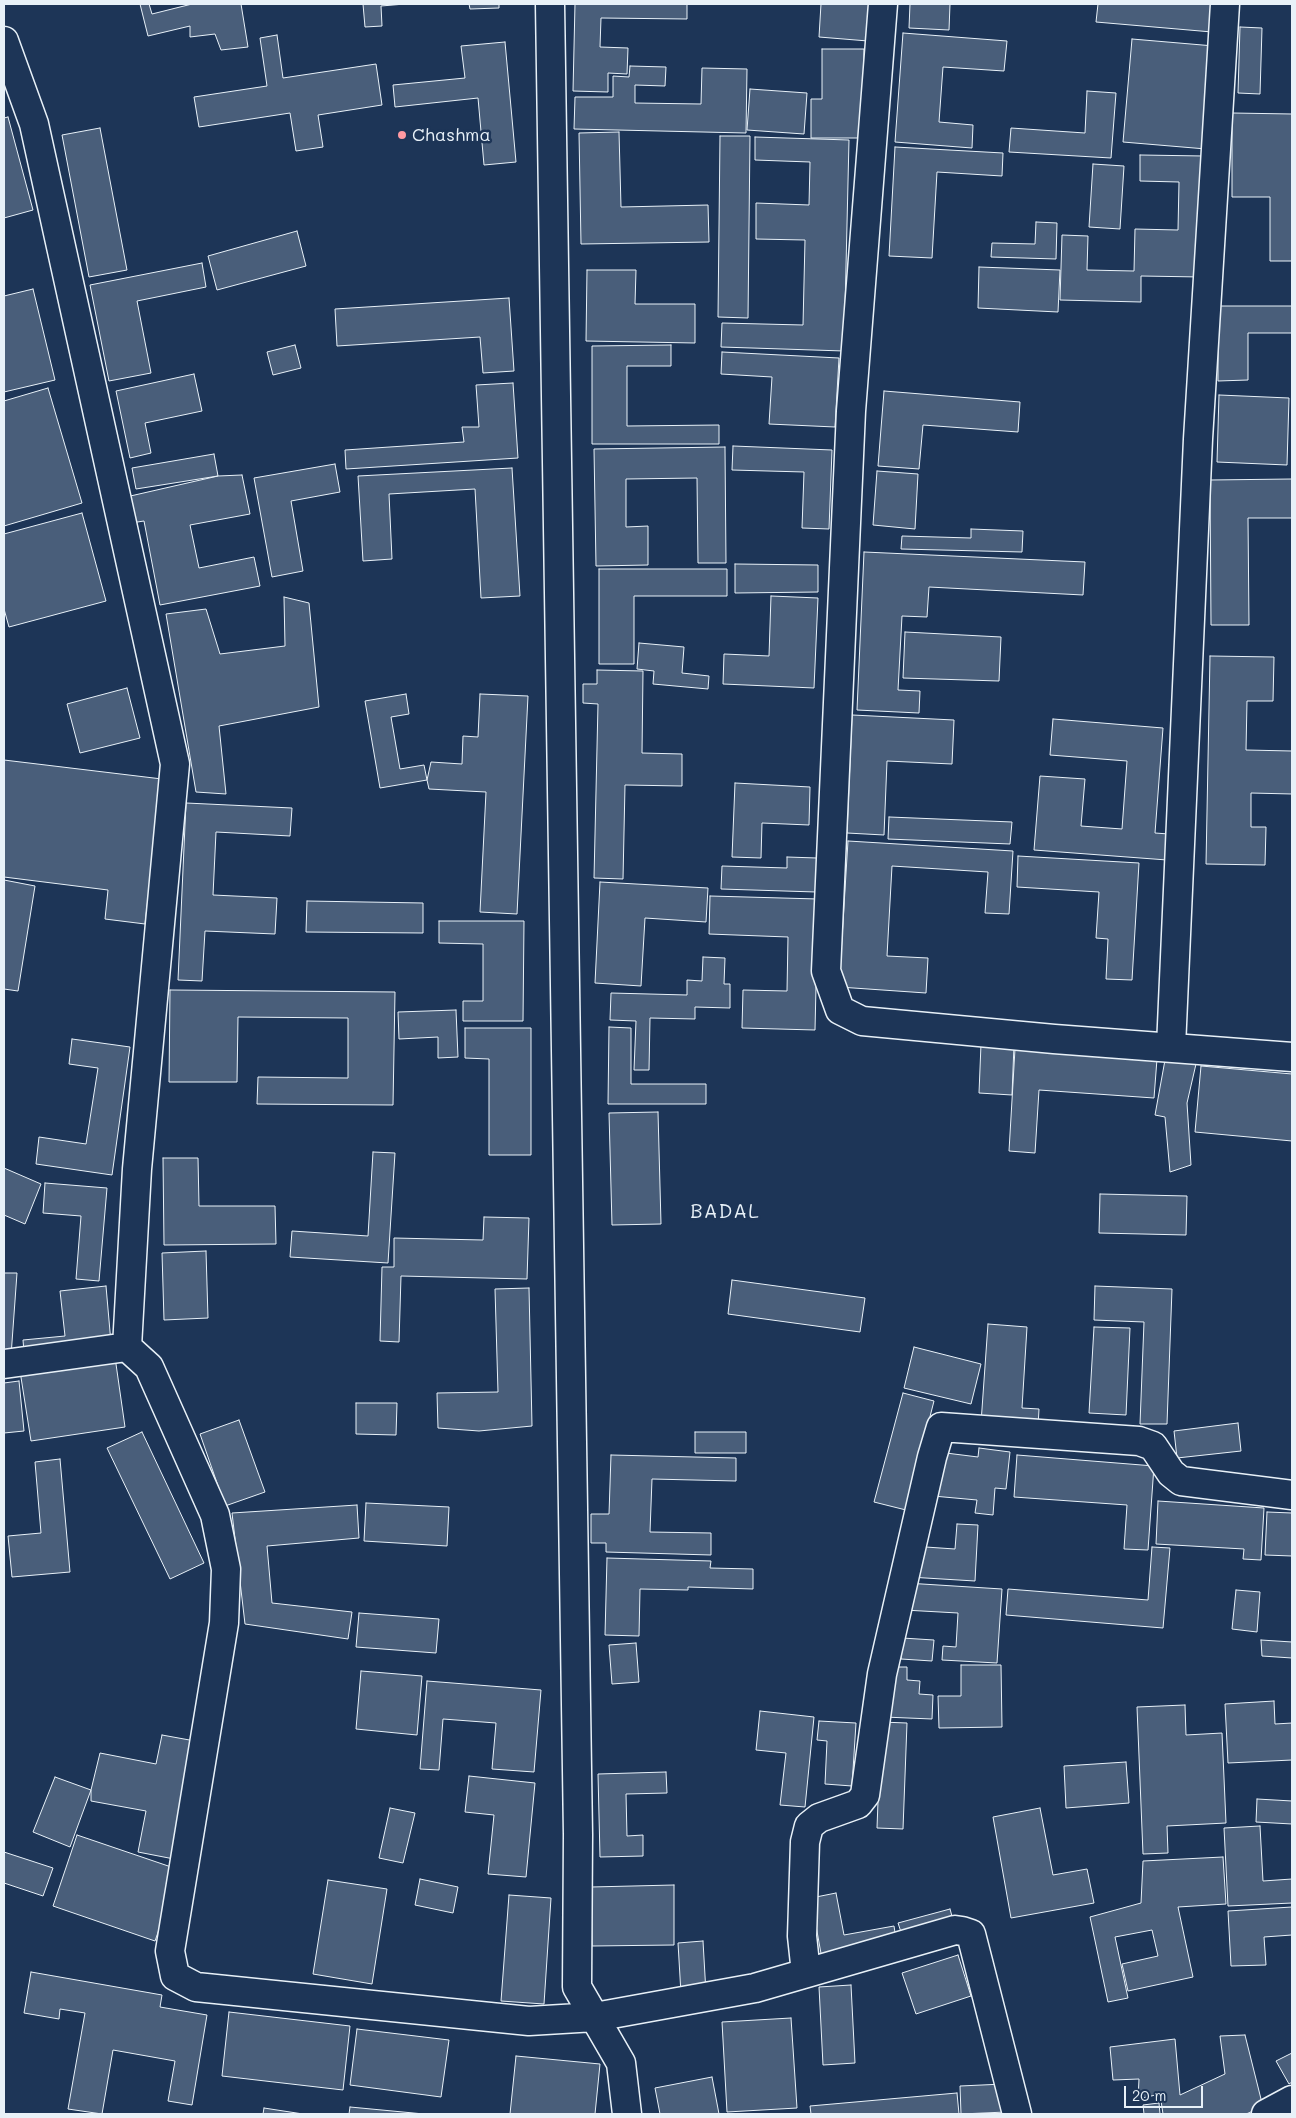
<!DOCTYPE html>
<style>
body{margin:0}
#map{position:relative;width:1296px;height:2118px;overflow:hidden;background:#1d3557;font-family:Mali,sans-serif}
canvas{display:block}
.frame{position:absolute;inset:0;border:5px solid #e8f1f8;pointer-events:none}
.scale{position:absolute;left:1124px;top:2086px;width:79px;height:22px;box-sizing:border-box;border:2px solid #e8f1f8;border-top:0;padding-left:6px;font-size:15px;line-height:18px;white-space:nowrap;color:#e8f1f8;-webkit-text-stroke:4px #1d3557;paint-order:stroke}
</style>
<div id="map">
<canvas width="1296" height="2118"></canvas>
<div class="frame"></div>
<div class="scale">20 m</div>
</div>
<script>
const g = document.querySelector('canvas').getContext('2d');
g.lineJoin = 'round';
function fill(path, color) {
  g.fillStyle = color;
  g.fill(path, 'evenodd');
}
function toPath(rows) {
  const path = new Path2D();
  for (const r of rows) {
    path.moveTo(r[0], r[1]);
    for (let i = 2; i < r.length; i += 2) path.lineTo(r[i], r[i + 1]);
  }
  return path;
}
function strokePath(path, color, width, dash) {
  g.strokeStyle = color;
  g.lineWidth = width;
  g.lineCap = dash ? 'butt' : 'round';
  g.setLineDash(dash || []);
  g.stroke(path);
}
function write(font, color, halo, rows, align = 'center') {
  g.font = font + ' Mali,sans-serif';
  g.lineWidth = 5;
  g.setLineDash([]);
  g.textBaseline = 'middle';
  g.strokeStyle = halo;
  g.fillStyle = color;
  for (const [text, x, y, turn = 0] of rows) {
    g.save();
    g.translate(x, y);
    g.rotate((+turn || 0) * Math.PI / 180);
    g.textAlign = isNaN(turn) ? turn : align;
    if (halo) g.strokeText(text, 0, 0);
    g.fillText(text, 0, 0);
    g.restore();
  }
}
const building = toPath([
 [140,4,149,4,152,14,192,4,241,4,248,47,221,50,215,34,190,37,190,26,148,36,140,4],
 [363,4,405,4,381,6,382,26,365,27,363,4],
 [469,4,499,4,499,8,470,9,469,4],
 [575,4,687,4,687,19,601,18,600,47,628,48,627,74,608,73,608,92,573,91,575,4],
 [821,4,871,4,868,41,819,37,821,4],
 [910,4,950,4,949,30,909,28,910,4],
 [1098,4,1214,4,1212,32,1096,22,1098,4],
 [1240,27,1262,28,1260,94,1238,93,1240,27],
 [903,33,1007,41,1004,71,943,67,939,122,973,125,972,148,895,142,903,33],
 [277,35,283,78,376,64,382,105,318,115,323,147,296,151,290,113,199,127,194,97,267,86,260,38,277,35],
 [1132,39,1214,46,1206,149,1123,142,1132,39],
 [505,42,516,162,484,165,478,98,395,107,393,85,465,78,461,46,505,42],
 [822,49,864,49,863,138,811,138,811,99,822,99,822,49],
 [630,66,666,67,665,86,635,85,635,103,701,104,702,68,747,69,746,133,574,129,575,97,613,97,613,76,629,77,630,66],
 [750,89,807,93,804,134,747,130,750,89],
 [1087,91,1116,93,1111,158,1009,152,1011,128,1085,133,1087,91],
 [1232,113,1292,114,1292,261,1270,261,1270,197,1232,197,1232,113],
 [8,117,33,210,4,218,4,118,8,117],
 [100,128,127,270,89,277,62,135,100,128],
 [619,132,621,207,708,205,709,242,581,244,579,133,619,132],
 [720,136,750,136,748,318,718,317,720,136],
 [755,137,849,140,844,351,721,347,722,323,803,325,805,240,756,239,756,203,809,205,810,162,755,160,755,137],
 [895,147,1003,153,1002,176,937,172,932,258,889,256,895,147],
 [1140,155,1204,156,1201,277,1141,276,1141,302,1060,300,1062,235,1088,236,1087,270,1134,271,1135,229,1178,230,1179,182,1140,181,1140,155],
 [1093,164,1124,166,1120,229,1089,227,1093,164],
 [1036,222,1057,223,1056,259,991,257,992,243,1035,244,1036,222],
 [297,231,306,266,217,290,208,256,297,231],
 [202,263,206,287,137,301,151,373,109,381,90,285,202,263],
 [979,267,1060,270,1058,312,978,308,979,267],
 [587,270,636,270,635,304,695,304,695,343,586,341,587,270],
 [33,289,55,380,4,392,4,296,33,289],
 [509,298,514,371,483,373,480,337,337,346,335,309,509,298],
 [1218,306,1292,306,1292,333,1248,333,1248,380,1218,381,1218,306],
 [295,345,301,368,273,375,267,352,295,345],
 [671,345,671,366,627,366,627,426,719,425,719,444,592,444,592,346,671,345],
 [722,352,839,358,835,427,769,424,772,377,721,374,722,352],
 [194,374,202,411,145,423,151,453,130,458,116,391,194,374],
 [513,383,518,458,346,469,345,450,464,442,462,427,479,427,476,385,513,383],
 [48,388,82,503,4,526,4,401,48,388],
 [884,391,1020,402,1018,432,923,425,919,469,878,466,884,391],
 [1219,395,1289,398,1287,465,1217,462,1219,395],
 [733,446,832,450,829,529,802,528,804,472,732,470,733,446],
 [725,447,726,563,698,563,697,478,626,479,626,527,648,526,648,565,596,566,594,449,725,447],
 [214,454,218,476,136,489,132,468,214,454],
 [335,464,340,492,291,501,303,571,272,577,254,478,335,464],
 [512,468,520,596,481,598,475,489,389,494,392,559,363,561,358,476,512,468],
 [877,471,918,474,915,529,873,525,877,471],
 [242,475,250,514,190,525,199,568,254,557,260,586,160,605,144,521,131,523,126,497,218,476,242,475],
 [1292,479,1292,518,1248,518,1249,625,1211,625,1210,480,1292,479],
 [82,513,106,601,9,627,4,609,4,534,82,513],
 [971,529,1023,531,1022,552,901,549,902,536,971,538,971,529],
 [864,552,1085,562,1083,595,929,587,927,617,902,616,898,690,920,691,919,713,857,710,864,552],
 [735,564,818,565,818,592,735,593,735,564],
 [599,569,727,569,727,596,634,596,634,664,599,664,599,569],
 [771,596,818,598,814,688,723,684,724,654,769,656,771,596],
 [284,597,309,603,319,707,219,726,226,794,196,792,166,614,206,609,220,654,285,646,284,597],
 [905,632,1001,637,999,681,903,678,905,632],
 [639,643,684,647,682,673,709,676,708,689,653,684,654,671,637,669,639,643],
 [1210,656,1274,657,1273,701,1247,701,1246,750,1292,751,1292,794,1251,793,1251,827,1266,827,1265,865,1206,864,1210,656],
 [597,670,643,671,642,753,682,754,682,786,625,785,623,879,594,878,598,704,583,703,583,684,597,684,597,670],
 [127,688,140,738,80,753,67,704,127,688],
 [406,694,409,714,391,717,400,769,424,765,427,780,380,788,365,701,406,694],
 [480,694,528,696,517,914,480,912,486,792,429,789,427,780,431,762,462,764,463,736,478,737,480,694],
 [852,715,954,720,952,764,887,761,884,835,847,833,852,715],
 [1053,719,1163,728,1155,833,1169,834,1167,860,1034,850,1040,776,1085,779,1081,826,1122,829,1127,761,1050,755,1053,719],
 [4,760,162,779,145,924,105,919,108,890,4,877,4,760],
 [735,783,810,787,809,825,762,823,761,858,732,857,735,783],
 [186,803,292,808,290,836,216,832,213,895,277,898,275,934,205,931,202,981,178,980,186,803],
 [889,817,1012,822,1010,844,888,839,889,817],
 [848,841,1013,851,1009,914,985,913,988,872,892,866,887,956,928,958,926,993,839,987,848,841],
 [1018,856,1139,863,1132,980,1106,979,1108,939,1096,938,1099,892,1017,887,1018,856],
 [787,857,817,858,816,892,721,889,722,866,787,868,787,857],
 [4,880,35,886,18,991,4,989,4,880],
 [600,882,708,888,706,922,645,918,641,986,595,983,600,882],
 [710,896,818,899,815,1030,742,1028,743,990,787,991,788,937,709,934,710,896],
 [307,901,423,903,423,933,306,932,307,901],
 [439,921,524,921,523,1021,463,1021,463,1001,483,1001,483,944,439,943,439,921],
 [703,957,725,958,724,984,730,984,730,1008,695,1007,695,1019,650,1018,649,1070,634,1070,636,1021,610,1020,611,993,687,995,687,980,702,981,703,957],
 [170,990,395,992,393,1105,257,1104,258,1077,348,1078,348,1018,238,1017,237,1082,169,1082,170,990],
 [456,1010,458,1057,438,1058,438,1037,399,1039,398,1012,456,1010],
 [609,1027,631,1028,631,1084,706,1084,706,1104,608,1104,609,1027],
 [465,1028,531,1028,531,1155,489,1155,489,1059,465,1058,465,1028],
 [72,1039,130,1047,112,1175,36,1164,39,1137,86,1144,98,1068,69,1064,72,1039],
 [981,1044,1014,1045,1012,1095,979,1093,981,1044],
 [1015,1049,1157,1059,1154,1098,1039,1090,1035,1153,1009,1151,1015,1049],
 [1165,1060,1196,1064,1187,1103,1191,1165,1170,1172,1165,1117,1155,1115,1165,1060],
 [1201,1066,1292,1074,1292,1141,1195,1132,1201,1066],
 [658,1112,661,1224,612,1225,609,1113,658,1112],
 [373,1152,395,1153,388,1263,290,1257,292,1231,368,1236,373,1152],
 [163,1158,198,1158,199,1206,275,1206,276,1244,164,1245,163,1158],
 [4,1168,41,1184,25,1224,4,1215,4,1168],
 [45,1183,107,1188,99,1281,76,1279,81,1216,43,1213,45,1183],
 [1100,1194,1187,1196,1186,1235,1099,1233,1100,1194],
 [484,1217,529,1218,527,1279,401,1276,399,1342,380,1341,382,1267,394,1267,394,1238,483,1240,484,1217],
 [206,1251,208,1318,164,1320,162,1253,206,1251],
 [4,1273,17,1273,11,1356,4,1357,4,1273],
 [732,1280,865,1298,860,1332,728,1314,732,1280],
 [106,1286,111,1343,24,1352,23,1340,65,1336,60,1291,106,1286],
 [1095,1286,1172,1289,1167,1424,1140,1424,1144,1322,1094,1320,1095,1286],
 [529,1288,532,1426,479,1431,438,1428,437,1393,498,1392,495,1289,529,1288],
 [988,1324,1027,1327,1022,1408,1039,1409,1038,1427,981,1423,988,1324],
 [1094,1327,1130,1328,1126,1415,1089,1413,1094,1327],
 [914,1347,981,1364,971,1404,904,1388,914,1347],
 [115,1357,125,1427,31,1441,20,1371,115,1357],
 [19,1381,24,1431,4,1433,4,1383,19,1381],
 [903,1393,934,1401,906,1510,874,1502,903,1393],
 [356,1403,397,1403,396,1435,356,1434,356,1403],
 [239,1420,265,1492,225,1506,200,1434,239,1420],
 [1238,1423,1241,1451,1177,1458,1174,1431,1238,1423],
 [142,1432,204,1563,170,1579,107,1448,142,1432],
 [695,1432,746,1432,746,1453,695,1453,695,1432],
 [979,1448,1010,1452,1006,1489,995,1488,993,1515,975,1513,977,1500,933,1496,938,1452,978,1457,979,1448],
 [611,1455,736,1458,736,1481,652,1479,650,1532,711,1533,711,1555,606,1552,606,1543,591,1543,591,1514,609,1514,611,1455],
 [1017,1455,1154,1466,1148,1550,1124,1549,1127,1505,1014,1497,1017,1455],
 [60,1459,70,1572,12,1577,8,1536,41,1533,35,1462,60,1459],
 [1158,1501,1264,1508,1261,1560,1243,1559,1244,1549,1156,1544,1158,1501],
 [366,1503,449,1507,447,1546,364,1541,366,1503],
 [357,1505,359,1538,267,1546,272,1603,352,1612,348,1639,245,1624,232,1513,357,1505],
 [1267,1512,1292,1513,1292,1556,1265,1555,1267,1512],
 [957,1524,978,1525,975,1581,909,1577,911,1546,955,1549,957,1524],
 [1152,1547,1170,1548,1163,1628,1006,1615,1008,1589,1148,1600,1152,1547],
 [607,1558,711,1561,710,1568,753,1569,753,1589,688,1587,688,1590,640,1589,639,1636,605,1635,607,1558],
 [906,1583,1002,1589,997,1663,942,1660,943,1646,956,1647,958,1613,904,1610,906,1583],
 [1236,1590,1260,1592,1257,1632,1232,1629,1236,1590],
 [359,1613,439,1619,436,1653,356,1647,359,1613],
 [902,1638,934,1640,932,1661,901,1659,902,1638],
 [1261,1640,1292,1642,1292,1658,1262,1656,1261,1640],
 [636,1643,639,1682,612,1684,609,1645,636,1643],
 [961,1665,1001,1665,1002,1727,939,1728,938,1696,961,1696,961,1665],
 [887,1667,907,1667,907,1680,920,1681,919,1694,933,1695,932,1719,884,1717,887,1667],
 [361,1671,422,1676,417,1735,356,1729,361,1671],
 [427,1681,541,1690,534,1772,492,1769,496,1723,443,1719,439,1770,420,1769,427,1681],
 [1274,1701,1275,1724,1292,1723,1292,1760,1228,1763,1225,1704,1274,1701],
 [1185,1705,1186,1735,1222,1733,1226,1823,1167,1826,1168,1853,1143,1854,1137,1707,1185,1705],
 [760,1711,814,1717,805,1807,780,1805,786,1753,756,1750,760,1711],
 [819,1721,856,1723,852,1786,825,1784,827,1741,817,1740,819,1721],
 [881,1722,907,1723,903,1829,877,1828,881,1722],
 [162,1735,195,1741,174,1859,138,1852,146,1811,91,1801,91,1790,100,1753,156,1764,162,1735],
 [1126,1762,1129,1803,1066,1808,1064,1766,1126,1762],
 [666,1772,667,1793,626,1794,627,1836,643,1835,643,1856,600,1857,598,1774,666,1772],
 [469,1776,535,1783,526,1877,488,1874,494,1815,465,1812,469,1776],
 [55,1777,91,1790,70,1847,33,1832,55,1777],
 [1257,1799,1292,1801,1292,1824,1256,1822,1257,1799],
 [390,1808,415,1813,403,1863,379,1858,390,1808],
 [1040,1808,1053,1875,1087,1869,1094,1903,1011,1918,993,1817,1040,1808],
 [1260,1826,1263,1881,1292,1879,1292,1903,1228,1906,1224,1828,1260,1826],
 [77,1835,180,1870,155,1941,53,1906,77,1835],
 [4,1852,53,1868,43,1896,4,1883,4,1885,4,1852],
 [1223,1857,1226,1904,1178,1907,1193,1977,1128,1991,1122,1964,1158,1956,1152,1930,1115,1937,1128,1998,1108,2002,1090,1917,1141,1903,1143,1861,1223,1857],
 [420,1879,458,1887,453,1913,415,1905,420,1879],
 [328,1880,387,1889,372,1984,313,1974,328,1880],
 [674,1885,674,1945,592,1946,591,1887,674,1885],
 [836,1893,844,1935,894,1926,897,1945,822,1959,811,1898,836,1893],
 [509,1895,551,1898,544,2004,501,2001,509,1895],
 [1292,1907,1292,1935,1264,1937,1266,1965,1231,1966,1228,1911,1292,1907],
 [950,1909,955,1927,904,1941,898,1923,950,1909],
 [703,1941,706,1993,681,1994,678,1943,703,1941],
 [958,1955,971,1996,916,2014,902,1973,958,1955],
 [31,1972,162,1995,160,2007,207,2015,192,2105,168,2101,175,2061,113,2050,102,2114,68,2109,85,2013,60,2009,59,2019,24,2013,31,1972],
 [851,1985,855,2063,823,2065,819,1987,851,1985],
 [229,2012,350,2026,343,2090,222,2076,229,2012],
 [791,2018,797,2108,727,2112,722,2022,791,2018],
 [357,2029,449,2040,441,2097,350,2085,357,2029],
 [1245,2035,1263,2107,1246,2114,1163,2114,1160,2094,1138,2099,1139,2079,1113,2080,1110,2047,1175,2039,1180,2095,1225,2074,1220,2036,1245,2035],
 [1292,2053,1292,2082,1289,2084,1276,2061,1292,2053],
 [516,2056,600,2064,595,2114,510,2114,516,2056],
 [712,2077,719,2114,660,2114,655,2088,712,2077],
 [1004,2084,1006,2112,961,2114,960,2086,1004,2084],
 [957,2093,959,2114,811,2114,810,2106,957,2093],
 [1159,2103,1160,2114,1144,2114,1143,2105,1159,2103],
 [350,2107,424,2114,349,2114,350,2107],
 [264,2108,303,2114,263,2114,264,2108]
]);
const minor = toPath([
 [550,4,578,1834,577,1987,621,2063,627,2114],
 [883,4,851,411,826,971,840,1010,862,1021,1054,1039,1292,1057],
 [4,41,34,124,175,764,137,1169,127,1347,149,1367,215,1515,226,1569,224,1623,170,1951,175,1976,196,1987,529,2021,595,2017,755,1988,955,1930,962,1931,971,1934,1017,2114],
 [1171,1047,1198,439,1225,4],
 [4,1364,127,1347],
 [806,1973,802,1936,805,1842,809,1826,819,1818,858,1804,865,1795,882,1674,932,1457,941,1427,1139,1441,1153,1446,1171,1473,1181,1481,1292,1495],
 [1266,2114,1292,2100]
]);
const markers = [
 [402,135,5,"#ff9aa2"]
];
const poiNames = [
 ["Chashma",412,135]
];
const quarterNames = [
 ["BADAL",725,1212]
];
fill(building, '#495e7a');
strokePath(building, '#e8f1f8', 1);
strokePath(minor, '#e8f1f8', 31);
strokePath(minor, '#1d3557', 28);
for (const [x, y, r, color] of markers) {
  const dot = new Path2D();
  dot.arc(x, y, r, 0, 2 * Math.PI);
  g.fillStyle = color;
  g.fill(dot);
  strokePath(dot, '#1d3557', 2);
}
write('18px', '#e8f1f8', '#1d3557', poiNames, 'left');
g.letterSpacing = '1px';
write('20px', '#e8f1f8', '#1d3557', quarterNames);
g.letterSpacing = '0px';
</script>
